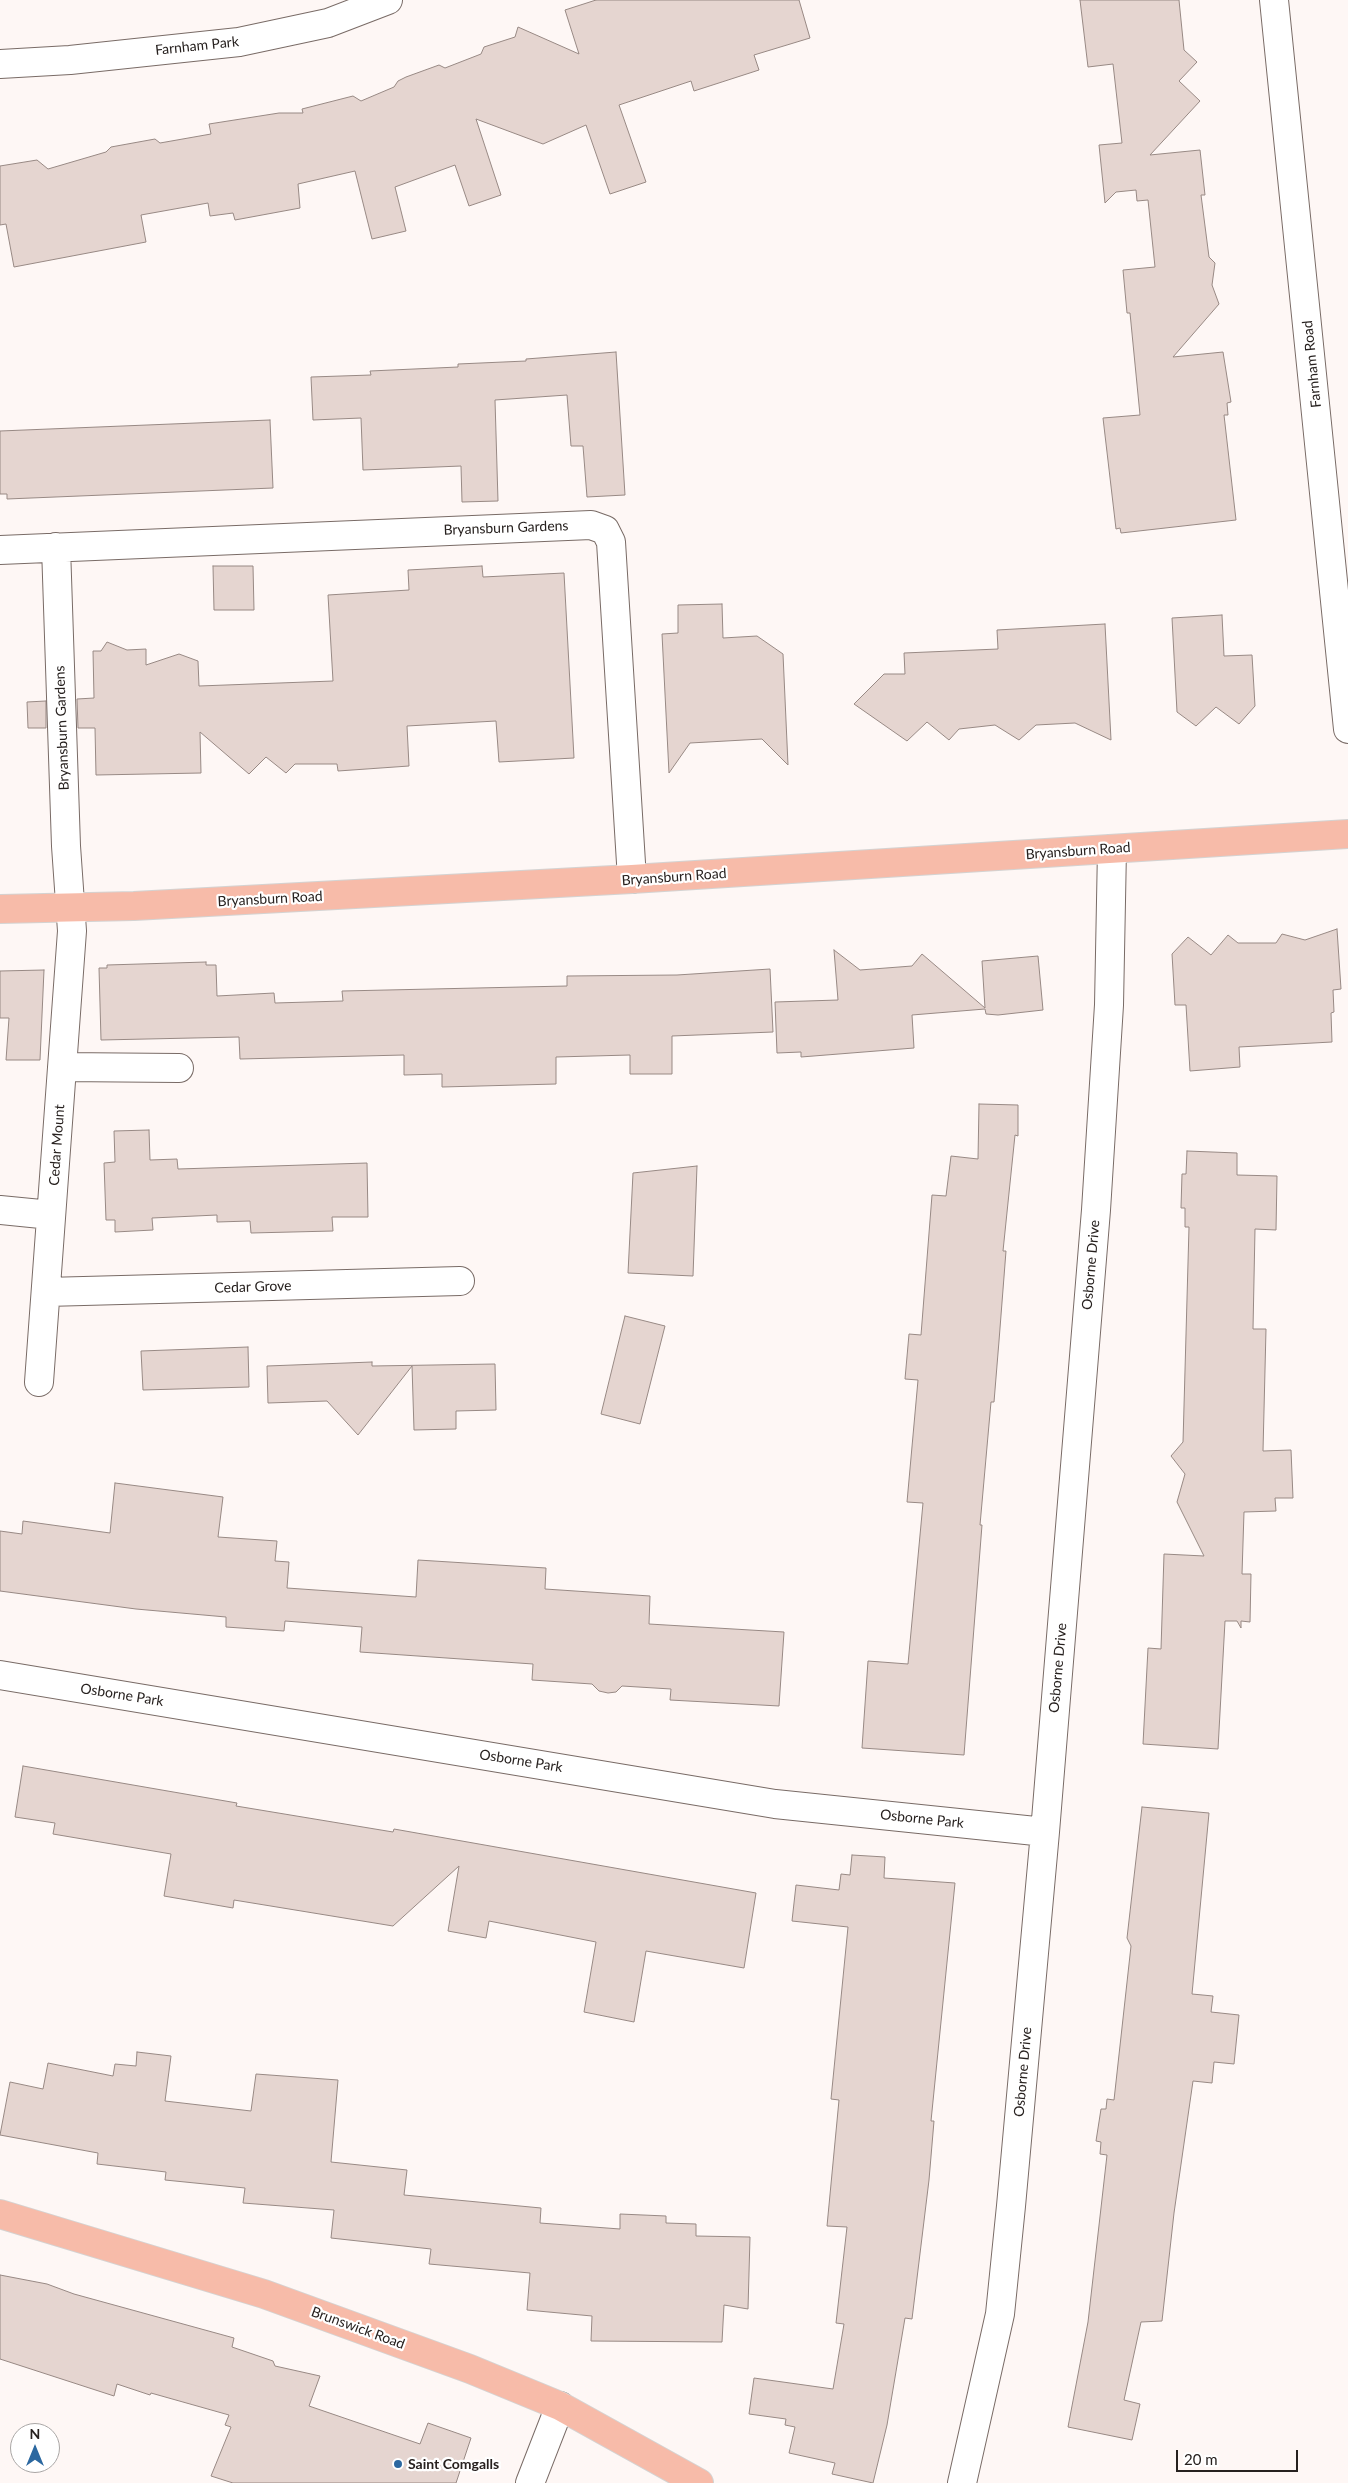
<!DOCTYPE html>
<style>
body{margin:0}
#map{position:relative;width:1348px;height:2483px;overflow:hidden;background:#fef7f5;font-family:Lato,sans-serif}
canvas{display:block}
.north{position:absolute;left:10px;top:2423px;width:50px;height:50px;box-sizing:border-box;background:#fff;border:1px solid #a9a6a5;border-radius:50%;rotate:0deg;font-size:14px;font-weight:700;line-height:20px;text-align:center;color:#27211f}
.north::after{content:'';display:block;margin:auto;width:18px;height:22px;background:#2c68a0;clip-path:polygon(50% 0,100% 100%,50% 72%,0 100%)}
.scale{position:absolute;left:1176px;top:2450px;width:122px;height:22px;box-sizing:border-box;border:2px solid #27211f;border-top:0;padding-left:6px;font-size:15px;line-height:18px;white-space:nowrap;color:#27211f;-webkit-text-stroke:4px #fff;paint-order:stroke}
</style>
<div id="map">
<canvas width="1348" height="2483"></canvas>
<div class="north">N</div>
<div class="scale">20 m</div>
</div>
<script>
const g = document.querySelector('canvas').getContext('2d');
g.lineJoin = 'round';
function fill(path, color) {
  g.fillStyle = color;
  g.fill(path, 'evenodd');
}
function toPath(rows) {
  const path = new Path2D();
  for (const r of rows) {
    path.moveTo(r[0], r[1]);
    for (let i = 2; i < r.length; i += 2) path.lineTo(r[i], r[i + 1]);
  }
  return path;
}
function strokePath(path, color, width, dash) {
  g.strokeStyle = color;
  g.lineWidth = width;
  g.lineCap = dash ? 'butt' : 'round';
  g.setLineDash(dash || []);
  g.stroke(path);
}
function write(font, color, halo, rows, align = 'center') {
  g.font = font + ' Lato,sans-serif';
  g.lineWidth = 4.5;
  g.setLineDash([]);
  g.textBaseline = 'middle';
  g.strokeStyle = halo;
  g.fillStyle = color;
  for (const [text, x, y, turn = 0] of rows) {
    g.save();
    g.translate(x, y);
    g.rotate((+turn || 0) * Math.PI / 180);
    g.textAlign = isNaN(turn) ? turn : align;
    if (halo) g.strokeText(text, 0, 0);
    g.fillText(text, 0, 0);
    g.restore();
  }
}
const building = toPath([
 [596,0,799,0,810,38,754,55,759,70,694,91,691,81,619,105,646,182,610,194,586,125,543,144,476,119,501,195,469,206,455,165,395,187,406,231,372,239,355,171,298,184,300,208,235,220,233,213,210,216,208,203,141,215,146,242,14,267,6,224,0,225,0,166,37,160,48,169,106,152,111,147,155,139,160,143,211,134,209,124,279,113,303,113,302,109,353,96,361,101,394,87,398,81,406,77,439,65,445,68,481,54,484,47,515,37,518,27,579,54,565,10,596,0],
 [1080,0,1179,0,1184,50,1197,62,1179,81,1200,101,1150,155,1200,150,1205,195,1201,195,1209,257,1215,263,1212,285,1219,304,1173,357,1223,352,1231,402,1227,403,1228,415,1224,415,1236,520,1121,533,1120,528,1116,529,1103,418,1140,415,1130,313,1127,313,1123,270,1155,267,1148,200,1137,201,1136,190,1116,192,1105,203,1099,145,1122,143,1113,64,1088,67,1080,0],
 [616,352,625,495,587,497,583,446,571,446,567,395,495,400,498,501,462,502,461,466,363,470,361,418,313,420,311,377,371,375,370,371,458,367,458,364,526,361,526,359,616,352],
 [270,420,273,488,7,499,7,494,0,494,0,431,270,420],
 [213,566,253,566,254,610,214,610,213,566],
 [482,566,483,577,564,573,574,758,499,762,496,721,407,726,409,766,338,771,337,764,295,764,286,773,266,757,249,774,200,732,201,773,96,775,95,728,78,728,77,699,94,698,93,651,101,651,107,642,127,650,146,649,146,665,179,654,198,661,199,686,333,681,328,595,409,590,408,570,482,566],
 [722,604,723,638,757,636,783,654,788,765,762,739,690,743,669,773,662,634,678,633,678,605,722,604],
 [1222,615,1224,656,1252,655,1255,706,1239,724,1216,707,1196,726,1177,712,1172,618,1222,615],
 [1105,624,1111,740,1075,723,1036,725,1019,740,995,725,959,729,949,740,927,722,907,741,854,704,884,674,905,674,904,653,998,649,997,630,1105,624],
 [46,701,46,728,28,728,27,702,46,701],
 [1337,929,1341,989,1333,990,1334,1012,1331,1013,1332,1042,1239,1047,1240,1067,1190,1071,1186,1005,1175,1005,1172,954,1188,937,1211,955,1228,935,1238,943,1276,943,1282,934,1305,940,1337,929],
 [834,950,860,970,912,966,922,954,985,1008,982,961,1038,956,1043,1010,998,1015,986,1014,985,1009,912,1015,914,1048,801,1057,801,1052,777,1053,775,1002,838,1000,834,950],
 [206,962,206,965,216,965,217,996,274,993,275,1003,343,1001,342,991,567,986,567,976,677,975,770,969,773,1032,672,1036,672,1074,630,1074,630,1055,556,1057,556,1084,442,1087,442,1074,404,1075,404,1055,240,1059,239,1037,101,1040,99,968,107,968,107,965,206,962],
 [44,970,40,1060,6,1060,9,1018,0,1018,0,971,44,970],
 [979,1104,1018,1105,1018,1136,1015,1135,1003,1251,1006,1251,999,1341,994,1402,991,1402,980,1525,982,1525,964,1755,862,1748,868,1661,908,1664,923,1503,907,1502,918,1380,905,1379,909,1334,921,1335,932,1195,946,1196,951,1156,978,1159,979,1104],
 [149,1130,150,1160,177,1159,178,1169,367,1163,368,1217,332,1217,333,1231,251,1233,250,1221,217,1222,217,1215,152,1218,153,1230,115,1232,115,1220,106,1220,104,1163,115,1162,114,1131,149,1130],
 [1187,1151,1237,1153,1237,1175,1277,1176,1276,1230,1255,1229,1253,1329,1266,1329,1263,1451,1291,1450,1293,1498,1275,1498,1276,1511,1244,1512,1242,1574,1251,1574,1250,1622,1241,1621,1241,1628,1237,1621,1225,1621,1218,1749,1143,1744,1148,1648,1161,1649,1164,1554,1204,1556,1177,1502,1185,1474,1171,1456,1183,1442,1189,1227,1185,1227,1185,1208,1181,1208,1182,1174,1186,1174,1187,1151],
 [697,1166,693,1276,628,1273,633,1173,697,1166],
 [625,1316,665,1326,640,1424,601,1414,625,1316],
 [248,1347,249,1387,143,1390,141,1351,248,1347],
 [372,1362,372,1366,495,1364,496,1410,456,1411,456,1429,414,1430,412,1366,358,1435,327,1401,268,1403,267,1366,372,1362],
 [115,1483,223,1497,218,1537,277,1541,275,1561,289,1562,287,1588,416,1597,418,1560,546,1568,545,1589,650,1596,649,1624,784,1632,779,1706,670,1700,671,1689,622,1686,616,1692,608,1693,599,1691,592,1684,532,1680,533,1664,360,1652,362,1627,285,1621,284,1631,226,1627,226,1617,136,1609,0,1591,0,1531,22,1534,23,1521,110,1533,115,1483],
 [23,1766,237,1803,236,1806,393,1832,394,1829,756,1893,744,1968,646,1951,634,2022,584,2012,596,1942,489,1921,486,1938,448,1931,459,1866,393,1926,234,1900,233,1908,164,1896,171,1854,53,1834,55,1823,15,1817,23,1766],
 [1142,1807,1209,1813,1192,1994,1213,1996,1211,2012,1239,2015,1234,2064,1214,2062,1212,2083,1193,2081,1174,2213,1162,2321,1141,2322,1124,2400,1140,2404,1132,2440,1068,2427,1088,2322,1107,2155,1100,2154,1101,2142,1096,2141,1101,2109,1106,2109,1107,2099,1114,2100,1131,1946,1127,1938,1142,1807],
 [852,1855,885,1857,884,1878,955,1883,931,2121,934,2121,929,2180,912,2319,905,2318,887,2425,873,2483,832,2474,835,2463,789,2453,795,2427,785,2425,786,2419,749,2414,754,2378,833,2389,844,2324,836,2323,847,2227,827,2226,839,2100,831,2099,848,1927,792,1921,796,1885,839,1890,841,1874,850,1875,852,1855],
 [137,2052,171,2056,165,2101,251,2111,256,2074,338,2080,331,2162,407,2170,404,2195,541,2208,540,2223,620,2229,620,2214,666,2216,666,2223,696,2224,696,2236,750,2237,748,2309,724,2305,722,2342,591,2341,592,2316,527,2310,530,2273,429,2264,431,2249,331,2238,334,2210,243,2203,245,2188,165,2180,166,2172,97,2164,98,2153,0,2135,10,2082,43,2089,48,2063,113,2076,115,2064,136,2066,137,2052],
 [0,2275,47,2284,74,2294,234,2338,232,2347,273,2361,275,2366,320,2376,309,2406,420,2444,428,2423,471,2438,456,2483,233,2483,211,2476,231,2427,225,2425,229,2415,151,2393,150,2395,117,2384,114,2396,0,2359,0,2275]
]);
const minor = toPath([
 [1274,0,1348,729],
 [0,64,70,60,239,42,328,23,388,0],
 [0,550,591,525,605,530,611,542,632,879],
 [62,1067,179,1068],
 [0,1210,51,1215],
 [46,1292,460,1281],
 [39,1382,72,931,66,846,56,547],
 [0,1675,775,1804,1045,1832],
 [530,2483,560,2406],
 [962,2483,1000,2314,1011,2206,1045,1832,1096,1210,1109,1005,1112,849]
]);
const major = toPath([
 [0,909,134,906,632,879,1348,834],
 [0,2214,264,2294,470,2369,560,2406,699,2483]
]);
const markers = [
 [398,2464,5,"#2c68a0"]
];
const streetNames = [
 ["Farnham Park",197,46,-6],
 ["Farnham Road",1312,364,-96],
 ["Bryansburn Gardens",506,528,-2],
 ["Bryansburn Gardens",62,728,-92],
 ["Bryansburn Road",1078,851,-4],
 ["Bryansburn Road",674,877,-4],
 ["Bryansburn Road",270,899,-3],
 ["Cedar Mount",57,1145,-86],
 ["Osborne Drive",1091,1265,-85],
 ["Cedar Grove",253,1287,-2],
 ["Osborne Drive",1058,1668,-85],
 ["Osborne Park",122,1695,9],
 ["Osborne Park",521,1761,9],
 ["Osborne Park",922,1819,6],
 ["Osborne Drive",1023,2072,-85],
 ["Brunswick Road",358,2328,20]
];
const poiNames = [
 ["Saint Comgalls",408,2464]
];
fill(building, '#e5d5d0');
strokePath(building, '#988984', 1);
strokePath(minor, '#796b66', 30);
strokePath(major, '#d4d3d2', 30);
strokePath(minor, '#fff', 28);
strokePath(major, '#f7bba9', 28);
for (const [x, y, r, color] of markers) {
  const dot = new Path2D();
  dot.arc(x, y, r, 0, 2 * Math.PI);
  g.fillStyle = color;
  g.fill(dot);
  strokePath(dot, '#fff', 2);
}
write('14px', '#27211f', '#fff', streetNames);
write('bold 14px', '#27211f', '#fff', poiNames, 'left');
</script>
